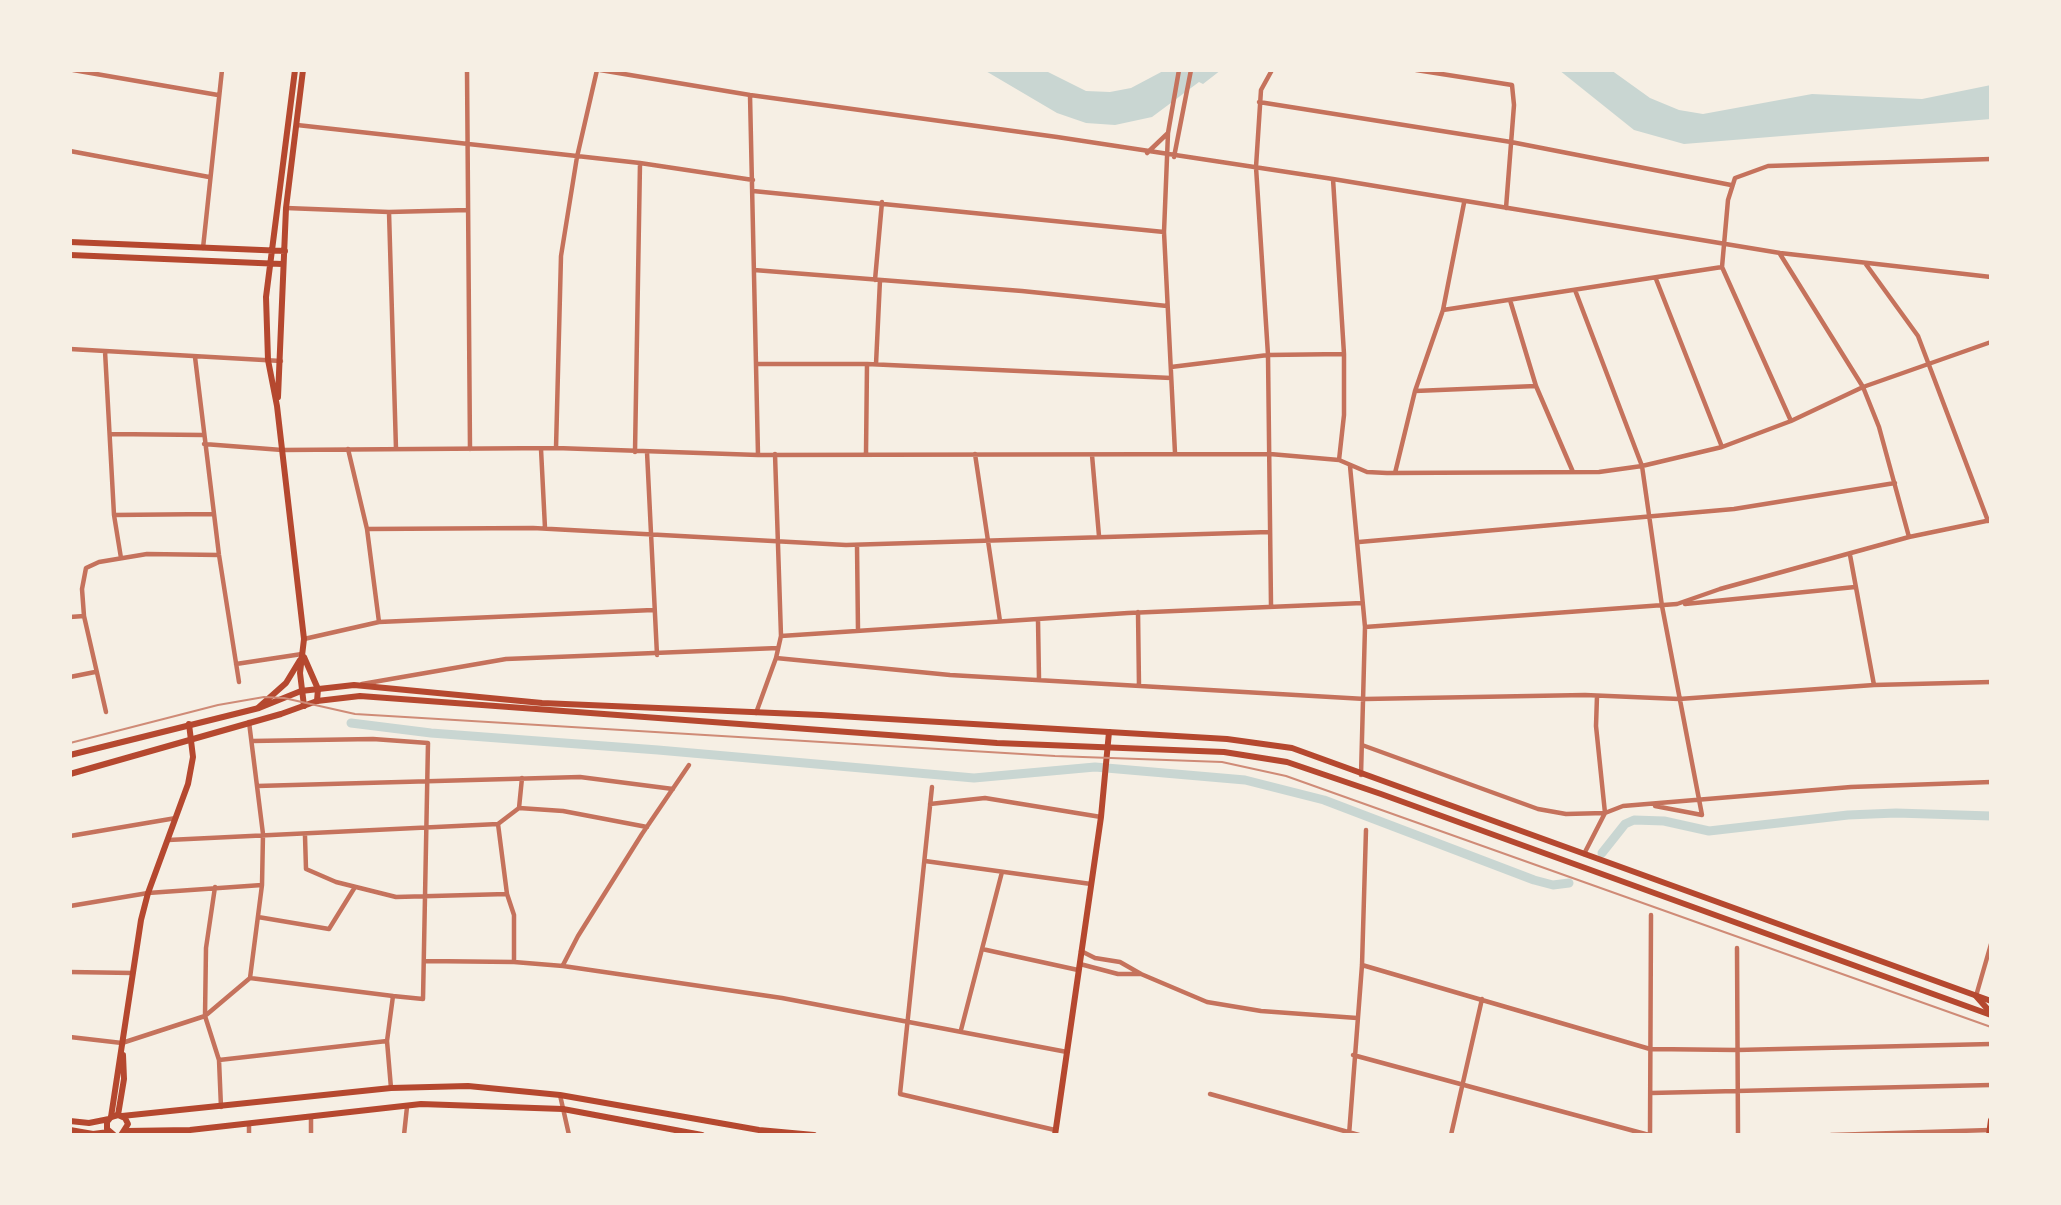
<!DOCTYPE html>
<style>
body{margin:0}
#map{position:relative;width:2061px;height:1205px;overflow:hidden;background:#f6efe4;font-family:"PT Sans Narrow",sans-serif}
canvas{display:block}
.frame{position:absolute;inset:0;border:72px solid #f6efe4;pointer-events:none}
</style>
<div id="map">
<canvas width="2061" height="1205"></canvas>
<div class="frame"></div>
</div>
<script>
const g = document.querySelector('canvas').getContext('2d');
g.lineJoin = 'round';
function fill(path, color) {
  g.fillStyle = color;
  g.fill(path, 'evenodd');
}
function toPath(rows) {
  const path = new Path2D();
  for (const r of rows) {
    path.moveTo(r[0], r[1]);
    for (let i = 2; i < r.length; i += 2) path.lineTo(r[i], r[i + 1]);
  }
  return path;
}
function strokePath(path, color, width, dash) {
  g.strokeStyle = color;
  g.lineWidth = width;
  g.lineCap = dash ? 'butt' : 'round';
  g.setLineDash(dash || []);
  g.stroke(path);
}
const water = toPath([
 [984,70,1044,70,1086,91,1110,92,1131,88,1165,70,1221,70,1203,84,1199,82,1152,117,1115,125,1086,123,1057,113],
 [1559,70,1611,70,1650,98,1679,110,1703,114,1812,94,1922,99,1991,85,1991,119,1684,144,1634,130]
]);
const canal = toPath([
 [351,723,431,733,658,750,974,778,1095,767,1245,780,1324,800,1534,880,1553,885,1569,883],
 [1602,853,1625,824,1634,820,1664,821,1709,831,1848,815,1896,813,1991,816]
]);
const minor = toPath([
 [73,70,218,95],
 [467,70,470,449],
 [600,70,750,95,1057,137,1333,179,1780,253,1991,277],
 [1416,70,1512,85,1514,105,1506,208],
 [750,95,758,455],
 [1259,102,1511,142,1731,185],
 [297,125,640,163,753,180],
 [1168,133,1164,232,1175,453],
 [70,151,209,177],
 [1147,153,1168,133,1179,70],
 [1174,157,1191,70],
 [1333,179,1344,354,1344,415,1339,460],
 [753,191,1164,232],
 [286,208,389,212,468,210],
 [389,212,396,449],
 [203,248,222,70],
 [1780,254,1863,387,1879,427,1909,537],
 [1865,263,1918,336,1988,521],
 [754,270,1022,291,1167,306],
 [1656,279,1722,447],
 [875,280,882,202],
 [1575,290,1642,466,1662,606,1702,815,1655,806],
 [1510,300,1536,386,1573,472],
 [1443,310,1722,267],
 [70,349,281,361],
 [105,351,114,515,121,558],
 [195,357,219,555,239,682],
 [756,364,867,364,1171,378],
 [876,364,880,280],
 [1171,367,1268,355,1344,354],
 [1415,391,1536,386],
 [1791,421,1722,267,1728,200,1735,178,1768,166,1991,159],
 [110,434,203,435],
 [204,444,282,450,556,448,758,455,1270,454,1339,460,1367,472,1387,473,1599,472,1642,466,1722,447,1791,421,1863,387,1991,342],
 [556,448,561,256,577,157,597,70],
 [348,449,367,529,379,622],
 [541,449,545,528],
 [635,452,640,163],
 [647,452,657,655],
 [866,453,867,364],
 [975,454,1000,621],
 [1092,455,1099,536],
 [1350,466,1365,627,1361,775],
 [1395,473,1415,391,1443,310,1464,203],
 [114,515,213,514],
 [367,529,533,528,846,545,1269,532],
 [1359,542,1734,509,1895,483],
 [857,545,858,631],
 [1850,555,1874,685],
 [1685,604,1855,587],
 [1271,605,1268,355,1256,167,1261,90,1272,70],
 [1138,612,1139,686],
 [70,617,84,616],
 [1038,620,1039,679],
 [1365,627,1677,604,1720,589,1909,537,1991,520],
 [781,636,1128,613,1362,603],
 [304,639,379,622,653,610],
 [776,658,950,675,1365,699,1585,695,1679,699,1874,685,1991,682],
 [236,664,302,654],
 [70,677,95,672],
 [362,684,506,659,778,648],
 [106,712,84,616,82,589,86,568,99,562,147,554,219,555],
 [756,713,776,658,781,636,775,454],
 [249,722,263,834,262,885,250,978],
 [252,741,373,739,428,743,423,999,393,996],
 [1362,745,1538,809,1566,814,1605,813,1623,806,1851,787,1991,782],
 [257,786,580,777,673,789],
 [932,787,900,1094,1055,1130],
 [930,804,985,798,1101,817],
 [519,808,522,778],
 [498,824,507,894,514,915,514,962,563,966,782,998,1067,1052],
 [70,836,176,818],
 [305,836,306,869,336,882,396,897,507,894],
 [168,840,498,824,519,808,563,811,647,827],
 [1584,854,1605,813,1596,726,1597,696],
 [925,861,1091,884],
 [215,887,206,948,205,1016,219,1060,221,1107],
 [70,906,148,893,262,885],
 [258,917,329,929,355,887],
 [1737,948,1738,1135],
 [982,949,1078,970],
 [424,961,514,962],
 [1080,964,1118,974,1141,974,1120,962,1095,958,1081,951],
 [563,965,578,936,642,834,689,765],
 [1362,965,1650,1049,1737,1050,1991,1044],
 [70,972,133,973],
 [1141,974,1207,1002,1261,1011,1357,1018],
 [250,978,393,996,387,1041,391,1088],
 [1976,996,1991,944],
 [961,1030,1002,872],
 [70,1037,122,1043,205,1016,250,978],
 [1353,1055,1649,1135],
 [219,1060,387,1041],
 [1651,1093,1991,1085],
 [1210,1094,1359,1135],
 [560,1095,569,1135],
 [249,1135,249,1125],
 [311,1135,311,1118],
 [404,1135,407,1107],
 [1349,1135,1362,965,1366,830],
 [1451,1135,1482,999],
 [1650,1135,1651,915],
 [1831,1135,1990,1130]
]);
const secondary = toPath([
 [295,70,266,297,268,360,277,406,304,639,300,673,304,706],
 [70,242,285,251],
 [70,255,282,264],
 [278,397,286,208,303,70],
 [304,657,318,689,317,701],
 [259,707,286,683,300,660],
 [1976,996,1991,1013],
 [118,1115,124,1079,123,1055],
 [111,1117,141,920,148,893,188,784,193,757,189,724],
 [1055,1135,1101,817,1109,732],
 [1989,1135,1991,1120]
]);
const primary = toPath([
 [70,755,259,708,301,691,354,685,542,703,821,715,1227,739,1292,748,1991,1001],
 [70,774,281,714,317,701,360,696,997,743,1224,752,1287,762,1381,794,1991,1015],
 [122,1116,391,1088,468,1086,560,1095,759,1130,814,1135],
 [70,1121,89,1123,109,1119],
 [70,1130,93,1134,109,1132],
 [126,1131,190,1130,421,1104,563,1109,702,1135],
 [114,1135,107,1129,107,1122,111,1117,118,1115,125,1118,128,1124,121,1135]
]);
const tram = toPath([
 [70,743,218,705,264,697,284,698,355,714,1055,756,1222,762,1286,776,1991,1027]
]);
fill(water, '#c9d6d2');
strokePath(canal, '#c9d6d2', 9);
strokePath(minor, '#c5725c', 4.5);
strokePath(secondary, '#b5482f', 6);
strokePath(primary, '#b5482f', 6);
strokePath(tram, '#cf8b77', 2);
</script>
